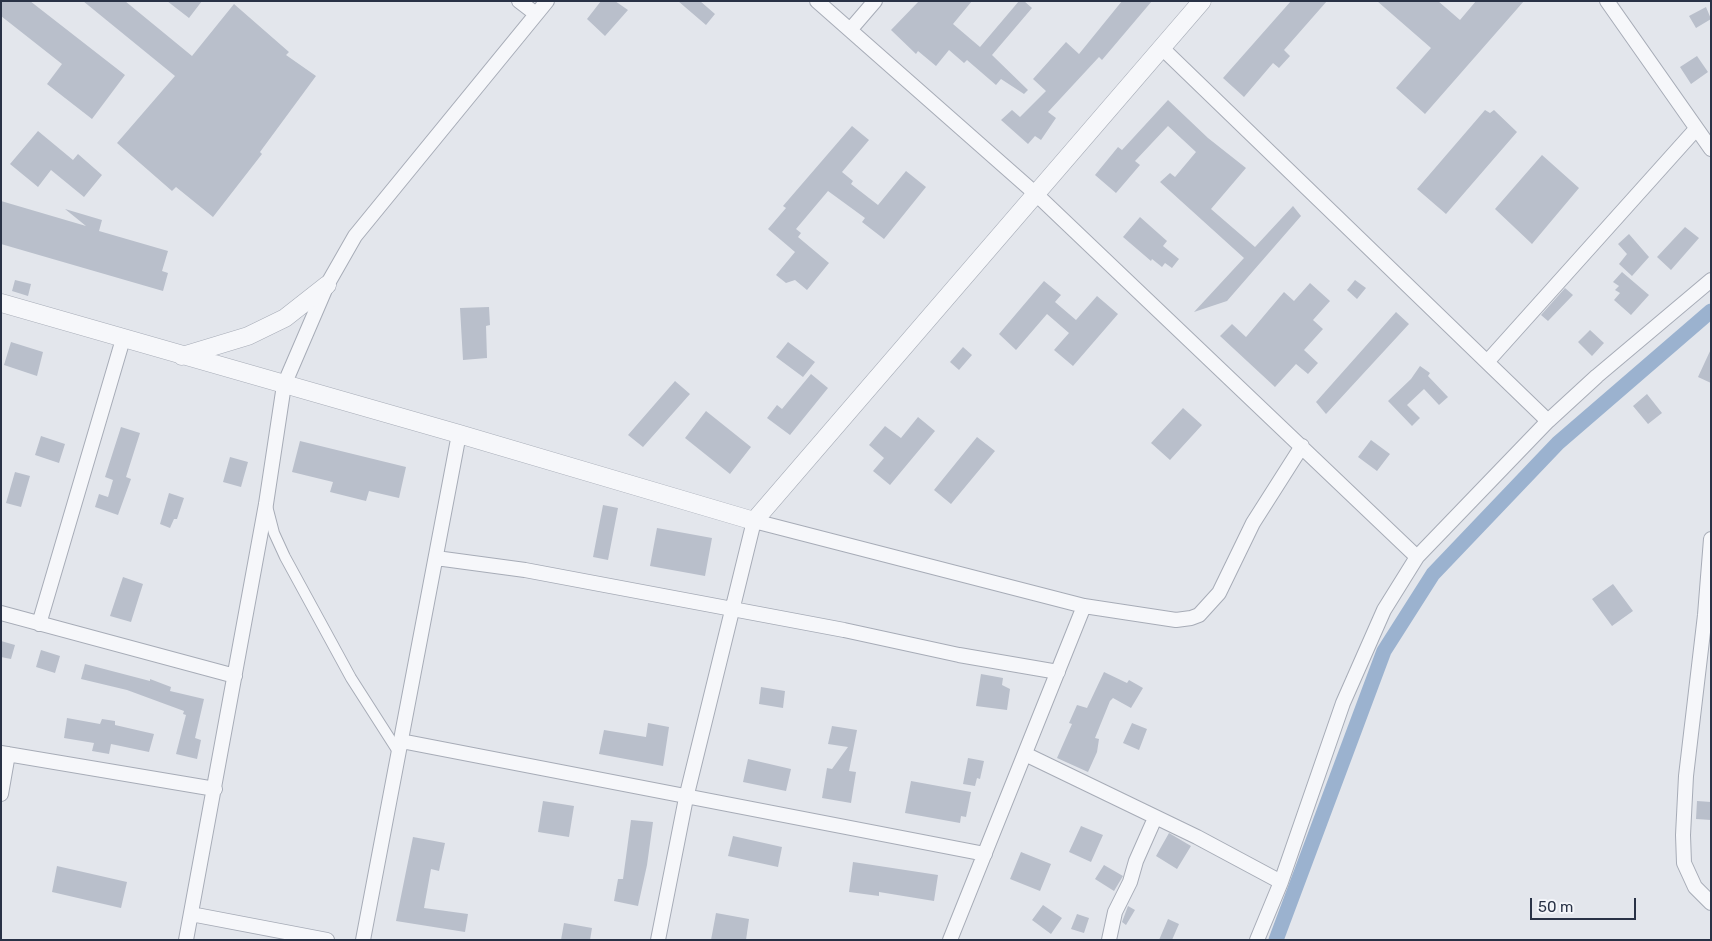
<!DOCTYPE html>
<style>
body{margin:0}
#map{position:relative;width:1712px;height:941px;overflow:hidden;background:#e3e6ec;font-family:Rubik,sans-serif}
canvas{display:block}
.frame{position:absolute;inset:0;border:2px solid #293246;pointer-events:none}
.scale{position:absolute;left:1530px;top:898px;width:106px;height:22px;box-sizing:border-box;border:2px solid #293246;border-top:0;padding-left:6px;font-size:15px;line-height:18px;white-space:nowrap;color:#293246;-webkit-text-stroke:4px #f3f5f9;paint-order:stroke}
</style>
<div id="map">
<canvas width="1712" height="941"></canvas>
<div class="frame"></div>
<div class="scale">50 m</div>
</div>
<script>
const g = document.querySelector('canvas').getContext('2d');
g.lineJoin = 'round';
function toPath(rows) {
  const path = new Path2D();
  for (const r of rows) {
    path.moveTo(r[0], r[1]);
    for (let i = 2; i < r.length; i += 2) path.lineTo(r[i], r[i + 1]);
  }
  return path;
}
function strokePath(path, color, width, dash) {
  g.strokeStyle = color;
  g.lineWidth = width;
  g.lineCap = dash ? 'butt' : 'round';
  g.setLineDash(dash || []);
  g.stroke(path);
}
function fill(path, color) {
  g.fillStyle = color;
  g.fill(path, 'evenodd');
}
const canal = toPath([
 [1276,940,1384,651,1433,574,1558,443,1711,311]
]);
const building = toPath([
 [1,1,30,1,125,75,92,119,47,84,62,64,1,16],
 [83,1,125,1,192,56,234,4,289,52,286,55,316,76,260,152,262,154,213,217,176,187,172,191,117,143,175,76],
 [167,1,202,1,189,18],
 [601,1,615,1,628,10,605,36,587,19],
 [678,1,700,1,715,14,706,25],
 [919,1,972,1,953,24,980,47,1019,1,1024,1,1032,8,992,55,1028,90,1024,94,1001,79,996,85,967,60,964,63,949,50,936,66,918,51,916,54,891,30],
 [1122,1,1152,1,1102,60,1099,57,1048,112,1056,118,1041,140,1035,136,1028,144,1001,120,1012,110,1020,117,1046,91,1033,79,1066,42,1079,54],
 [1291,1,1327,1,1284,50,1290,56,1279,68,1273,63,1244,97,1223,78],
 [1377,1,1438,1,1460,20,1476,1,1524,1,1425,114,1396,88,1431,48],
 [1706,7,1711,19,1696,28,1689,16],
 [1697,56,1708,72,1691,84,1680,67],
 [1168,100,1208,138,1246,168,1211,209,1255,247,1293,206,1301,216,1227,301,1194,312,1244,258,1160,182,1170,173,1175,177,1196,152,1168,126,1135,161,1140,165,1116,193,1095,175,1118,147,1122,150],
 [1485,110,1490,113,1494,110,1517,132,1446,214,1417,189],
 [852,126,869,140,842,172,853,181,851,184,878,205,906,171,926,187,884,239,862,222,865,218,828,191,796,229,801,233,798,237,829,263,807,290,795,280,786,283,776,275,795,252,768,229,786,208,783,206],
 [38,131,73,160,78,154,102,175,84,197,51,170,38,187,10,164],
 [1542,155,1579,188,1532,244,1495,209],
 [1,201,86,226,65,209,102,220,99,231,168,251,162,271,168,273,163,291,1,244],
 [1140,217,1167,241,1163,246,1179,259,1172,268,1165,263,1162,267,1152,259,1151,261,1123,237],
 [1685,227,1699,238,1671,270,1657,257],
 [1629,234,1649,257,1632,276,1619,264,1627,254,1618,244],
 [1622,272,1649,295,1631,315,1614,300,1620,293,1615,290,1619,286,1613,282],
 [15,280,31,284,28,296,12,291],
 [1355,280,1366,288,1357,299,1347,290],
 [1044,281,1061,295,1055,302,1076,320,1097,296,1118,314,1073,366,1054,350,1069,333,1047,314,1016,350,999,334],
 [1310,283,1330,301,1313,320,1323,329,1304,350,1318,363,1308,374,1296,364,1275,387,1220,336,1232,324,1246,337,1284,292,1294,301],
 [1565,288,1573,295,1548,321,1541,315],
 [489,307,490,325,486,326,487,358,463,360,460,308],
 [1396,312,1409,324,1326,414,1316,402],
 [1590,330,1604,343,1592,356,1578,342],
 [11,342,43,352,37,376,4,365],
 [788,342,815,362,803,377,776,357],
 [963,347,972,355,959,370,950,362],
 [1711,349,1711,383,1698,377],
 [1420,366,1430,373,1428,376,1448,397,1439,405,1424,389,1407,405,1420,418,1412,426,1388,401,1411,379],
 [811,374,828,388,790,435,767,418,777,405,782,409],
 [675,381,690,394,643,447,628,435],
 [1647,394,1662,413,1648,424,1633,406],
 [1183,408,1202,425,1170,460,1151,443],
 [706,411,751,447,730,474,685,438],
 [918,417,935,431,890,485,873,471,884,458,869,445,885,426,901,438],
 [121,427,140,433,126,477,131,479,118,515,95,507,99,494,108,497,113,480,105,477],
 [41,436,65,444,59,463,35,455],
 [977,437,995,451,951,504,934,490],
 [1371,440,1390,454,1377,471,1358,457],
 [300,441,406,467,399,498,369,491,366,501,330,492,333,482,292,472],
 [230,457,248,462,241,487,223,482],
 [15,472,30,476,21,507,6,503],
 [169,493,184,498,177,519,174,519,170,528,160,524],
 [603,505,618,508,608,560,593,557],
 [657,528,712,538,705,576,650,566],
 [123,577,143,584,131,622,110,616],
 [1613,584,1633,611,1612,626,1592,599],
 [1,641,15,645,11,659,1,657],
 [41,650,60,656,55,673,36,667],
 [85,664,150,681,150,679,171,687,170,691,204,699,195,738,201,740,197,759,176,754,186,715,183,714,184,711,127,690,81,679],
 [1104,672,1127,683,1129,680,1143,688,1131,708,1113,698,1110,701,1095,738,1099,739,1097,752,1088,772,1057,758,1072,724,1069,723,1077,705,1087,708],
 [981,674,1003,678,1002,685,1010,689,1007,710,976,706],
 [761,687,785,691,783,708,759,704],
 [67,718,100,724,102,719,115,721,115,725,154,734,149,752,111,744,109,754,92,751,94,743,64,738],
 [648,723,669,727,663,766,599,754,604,730,646,737],
 [1132,723,1147,729,1139,750,1123,743],
 [832,726,857,730,849,771,856,772,851,803,822,798,827,768,832,769,848,747,828,744],
 [968,758,984,761,980,779,977,778,975,786,963,784],
 [748,759,791,769,786,791,743,782],
 [911,781,971,792,966,817,961,816,960,823,905,813],
 [543,801,574,806,569,837,538,832],
 [1697,801,1711,802,1711,820,1696,819],
 [631,820,653,822,647,865,638,906,614,901,618,879,623,879],
 [1081,826,1103,835,1091,862,1069,852],
 [1169,833,1191,846,1177,869,1156,856],
 [733,836,782,847,778,867,728,856],
 [413,837,445,843,439,871,431,869,424,908,468,914,465,932,396,921],
 [1021,852,1051,864,1040,891,1010,879],
 [853,862,938,875,934,901,879,892,879,896,849,892],
 [1104,865,1123,876,1114,891,1095,879],
 [57,866,127,882,121,908,52,892],
 [1043,905,1062,918,1051,934,1032,920],
 [1128,906,1135,910,1126,925,1122,922],
 [716,913,749,919,746,940,711,940],
 [1077,914,1089,918,1084,933,1071,929],
 [1168,919,1179,924,1172,940,1159,940],
 [564,923,592,928,590,940,561,940]
]);
const pedestrian = toPath([
 [267,506,274,533,285,557,351,678,399,753]
]);
const minor = toPath([
 [519,1,536,14],
 [817,1,1037,195,1417,557],
 [1607,1,1711,149],
 [850,30,875,1],
 [1163,49,1548,421],
 [1487,362,1696,129],
 [1711,539,1705,615,1686,776,1683,835,1684,863,1695,887,1711,903],
 [436,558,525,570,844,630,959,655,1058,672],
 [1,613,235,676],
 [39,624,123,339],
 [401,741,985,854],
 [1,753,215,789],
 [1025,754,1197,837,1281,882],
 [1,794,8,754],
 [191,914,327,940],
 [186,940,266,504,284,385,327,285,355,236,547,1],
 [363,940,459,434],
 [658,940,686,798,754,521,1084,606,1176,620,1191,618,1199,615,1219,593,1253,523,1302,446],
 [950,940,1084,606],
 [1109,940,1115,912,1130,882,1136,861,1155,818],
 [1257,940,1281,882,1343,703,1384,610,1417,557,1548,421,1597,376,1711,280]
]);
const tertiary = toPath([
 [1,303,459,434,754,521,1202,1],
 [182,356,248,336,285,318,327,285]
]);
strokePath(canal, '#9bb2cf', 15);
fill(building, '#b9bfcb');
strokePath(pedestrian, '#a7acb7', 12);
strokePath(minor, '#a7acb7', 16);
strokePath(tertiary, '#a7acb7', 19);
strokePath(pedestrian, '#f6f7fa', 10);
strokePath(minor, '#f6f7fa', 14);
strokePath(tertiary, '#f6f7fa', 18);
</script>
